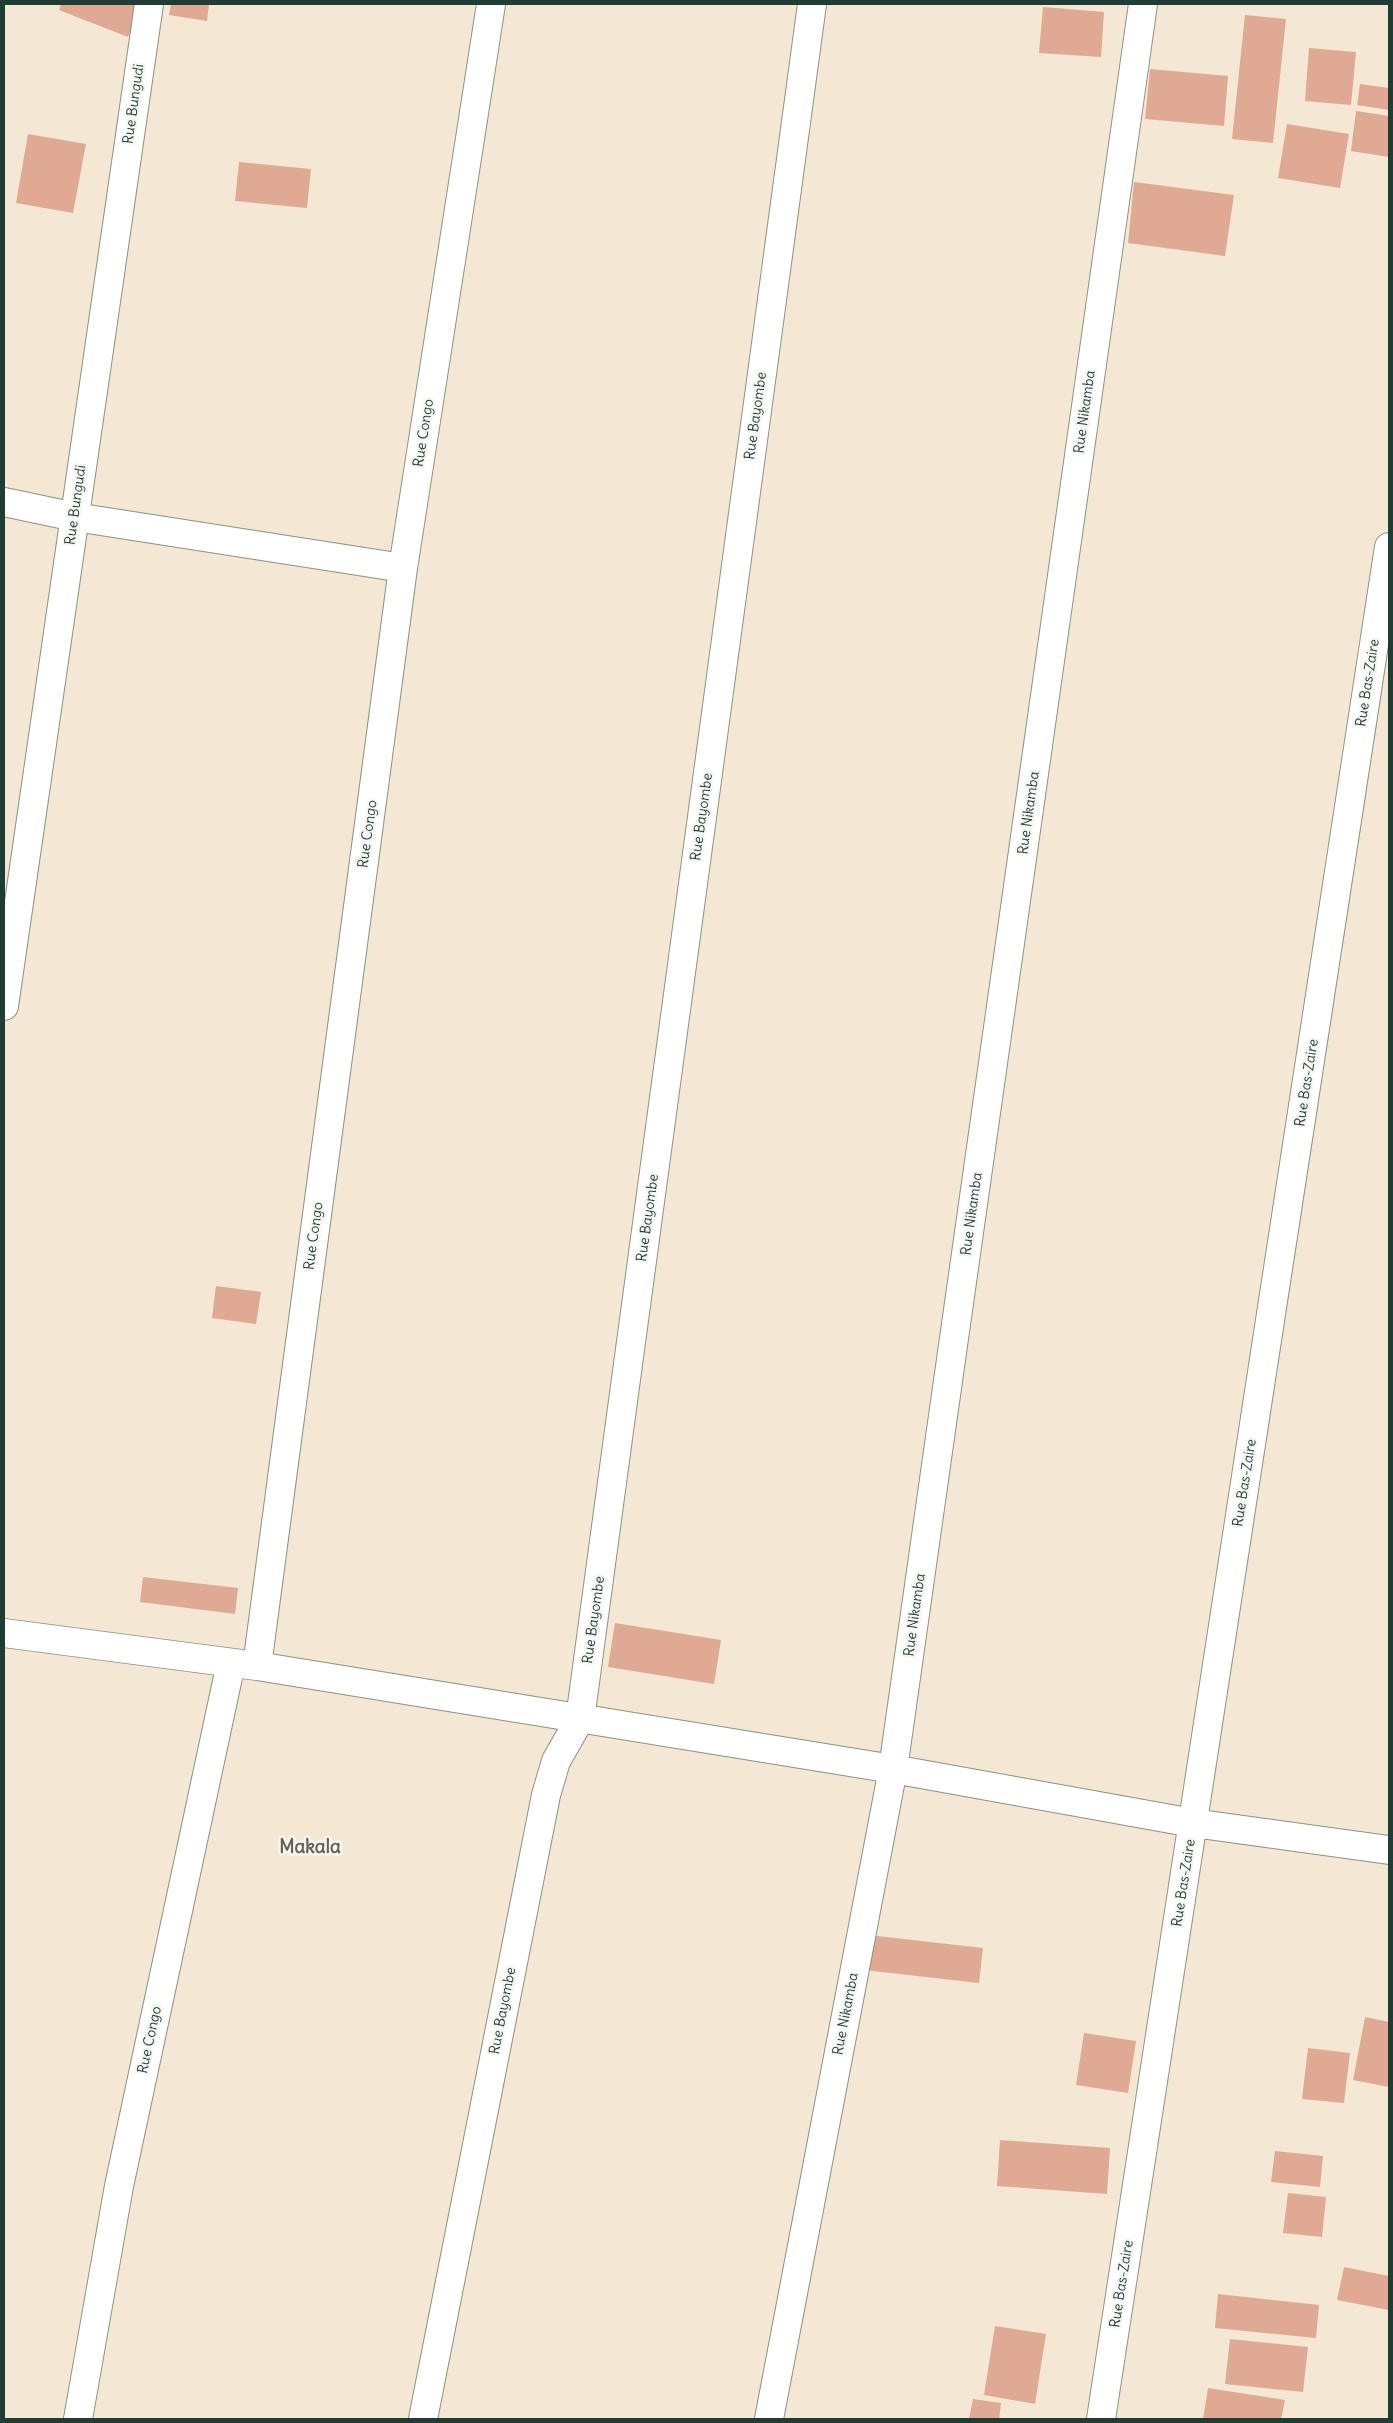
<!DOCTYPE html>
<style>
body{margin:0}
#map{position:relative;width:1393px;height:2423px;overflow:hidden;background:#f4e7d3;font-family:Delius,sans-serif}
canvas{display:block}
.frame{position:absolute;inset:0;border:5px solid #1f3d34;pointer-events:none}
</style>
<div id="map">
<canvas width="1393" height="2423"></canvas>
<div class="frame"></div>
</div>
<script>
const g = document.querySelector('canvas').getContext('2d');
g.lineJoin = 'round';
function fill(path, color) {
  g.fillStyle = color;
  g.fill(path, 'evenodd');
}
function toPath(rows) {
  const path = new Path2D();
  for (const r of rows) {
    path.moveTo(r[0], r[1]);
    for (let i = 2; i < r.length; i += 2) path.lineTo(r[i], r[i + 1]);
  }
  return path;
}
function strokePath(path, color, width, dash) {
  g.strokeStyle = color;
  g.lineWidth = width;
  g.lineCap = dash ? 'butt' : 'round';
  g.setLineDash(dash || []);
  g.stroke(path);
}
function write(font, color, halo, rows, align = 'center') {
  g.font = font + ' Delius,sans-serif';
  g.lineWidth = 5;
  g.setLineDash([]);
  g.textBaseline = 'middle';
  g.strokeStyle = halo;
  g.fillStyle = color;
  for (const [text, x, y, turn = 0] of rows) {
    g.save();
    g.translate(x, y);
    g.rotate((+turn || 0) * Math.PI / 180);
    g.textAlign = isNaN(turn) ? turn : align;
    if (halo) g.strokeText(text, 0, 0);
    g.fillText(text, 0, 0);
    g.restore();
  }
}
const building = toPath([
 [61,4,141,4,128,37,59,10],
 [171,4,209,4,207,21,169,15],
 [1043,7,1104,12,1101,57,1039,53],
 [1245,15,1286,19,1273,143,1232,139],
 [1309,48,1356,52,1351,105,1305,101],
 [1150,69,1228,76,1224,126,1145,119],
 [1360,84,1389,88,1389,110,1357,105],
 [1356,111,1389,116,1389,157,1351,151],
 [1287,124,1349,134,1340,188,1278,178],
 [28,134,86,144,73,213,16,203],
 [239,162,311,169,307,208,235,201],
 [1134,182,1234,195,1225,256,1128,243],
 [216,1286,261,1292,256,1324,212,1318],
 [143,1577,238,1588,235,1614,140,1602],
 [615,1623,721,1640,714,1684,608,1667],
 [868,1935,983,1948,979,1983,864,1970],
 [1365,2017,1389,2022,1389,2087,1353,2080],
 [1084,2033,1136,2041,1128,2093,1076,2085],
 [1308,2048,1350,2053,1344,2103,1302,2099],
 [1000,2140,1110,2148,1107,2194,997,2186],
 [1275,2151,1323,2156,1320,2187,1271,2182],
 [1288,2193,1326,2197,1322,2237,1283,2233],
 [1344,2267,1389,2276,1389,2310,1337,2300],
 [1218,2294,1319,2305,1316,2338,1215,2328],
 [995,2326,1046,2334,1035,2404,984,2395],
 [1230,2339,1308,2347,1303,2392,1225,2384],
 [1208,2388,1285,2400,1281,2419,1203,2419],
 [973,2399,1001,2403,999,2419,969,2419]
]);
const minor = toPath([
 [4,502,75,517,403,568],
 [4,1006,149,4],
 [4,1633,257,1666,893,1769,1193,1823,1389,1850],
 [257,1666,403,568,491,4],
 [78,2419,119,2186,231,1663],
 [423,2419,546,1795,556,1761,580,1719,812,4],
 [769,2419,893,1769,1143,4],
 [1101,2419,1389,547]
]);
const streetNames = [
 ["Rue Bungudi",134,104,-82],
 ["Rue Nikamba",1085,412,-82],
 ["Rue Bayombe",756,416,-82],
 ["Rue Congo",424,433,-81],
 ["Rue Bungudi",76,505,-82],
 ["Rue Bas-Zaire",1368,683,-81],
 ["Rue Nikamba",1029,813,-82],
 ["Rue Bayombe",702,817,-82],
 ["Rue Congo",368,834,-82],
 ["Rue Bas-Zaire",1307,1083,-81],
 ["Rue Nikamba",972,1214,-82],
 ["Rue Bayombe",648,1218,-82],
 ["Rue Congo",314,1236,-82],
 ["Rue Bas-Zaire",1245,1483,-81],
 ["Rue Nikamba",915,1615,-82],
 ["Rue Bayombe",594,1620,-82],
 ["Rue Bas-Zaire",1184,1883,-81],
 ["Rue Bayombe",503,2011,-79],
 ["Rue Nikamba",846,2014,-79],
 ["Rue Congo",150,2040,-78],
 ["Rue Bas-Zaire",1122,2284,-81]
];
const districtNames = [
 ["Makala",310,1848]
];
fill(building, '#e0a994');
strokePath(minor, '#8a9284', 30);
strokePath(minor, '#fff', 28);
write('14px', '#1f3d34', '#f6f6f2', streetNames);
write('bold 19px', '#636356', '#f6f6f2', districtNames);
</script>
